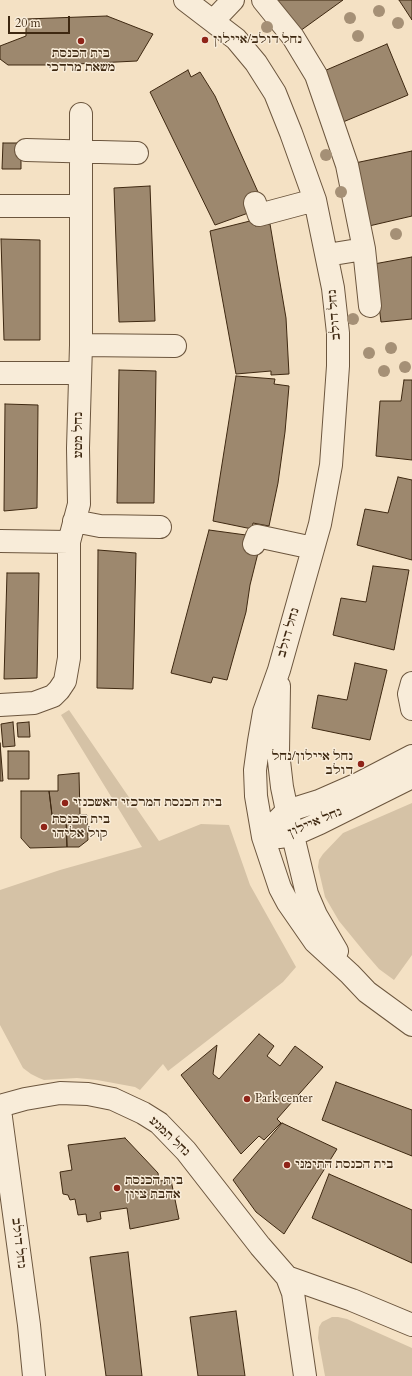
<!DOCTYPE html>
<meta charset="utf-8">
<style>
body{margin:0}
#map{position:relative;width:412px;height:1376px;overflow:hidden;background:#f4e1c4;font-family:Cardo,serif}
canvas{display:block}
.scale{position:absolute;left:8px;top:16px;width:62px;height:18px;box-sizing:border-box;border:2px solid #3e2811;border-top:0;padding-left:5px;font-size:12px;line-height:14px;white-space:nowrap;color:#3e2811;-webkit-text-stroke:3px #f8ecd9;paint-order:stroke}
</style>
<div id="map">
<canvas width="412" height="1376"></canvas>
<div class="scale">20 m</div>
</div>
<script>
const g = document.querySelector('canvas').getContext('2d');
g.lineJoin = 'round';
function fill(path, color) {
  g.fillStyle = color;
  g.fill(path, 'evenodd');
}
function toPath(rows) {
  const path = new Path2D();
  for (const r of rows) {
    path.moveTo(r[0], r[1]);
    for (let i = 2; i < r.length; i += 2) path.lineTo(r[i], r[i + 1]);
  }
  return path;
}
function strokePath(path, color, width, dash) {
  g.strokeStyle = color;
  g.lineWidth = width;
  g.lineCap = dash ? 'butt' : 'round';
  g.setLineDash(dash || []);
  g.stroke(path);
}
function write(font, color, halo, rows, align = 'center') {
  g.font = font + ' Cardo,"Frank Ruhl Libre",serif';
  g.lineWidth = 3;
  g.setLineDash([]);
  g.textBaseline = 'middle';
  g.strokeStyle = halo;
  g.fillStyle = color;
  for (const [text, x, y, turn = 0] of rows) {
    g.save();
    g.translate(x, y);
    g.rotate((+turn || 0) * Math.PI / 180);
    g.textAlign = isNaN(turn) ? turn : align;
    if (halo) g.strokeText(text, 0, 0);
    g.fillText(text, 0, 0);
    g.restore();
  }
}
const green = toPath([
 [69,710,159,841,201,824,229,825,250,885,296,967,283,982,168,1071,163,1064,140,1090,135,1087,97,1080,77,1078,44,1080,39,1078,31,1074,23,1068,0,1025,0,890,60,870,142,847,61,715],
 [412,803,412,955,394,980,379,969,366,954,339,921,325,897,318,867,319,860,323,854,343,833],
 [332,1317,338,1317,347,1319,412,1348,412,1376,325,1376,318,1338,319,1327,322,1322]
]);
const building = toPath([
 [273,0,343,0,300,31,273,0],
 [399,0,412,0,412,20,399,0],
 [107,16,153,34,137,61,56,65,8,65,0,59,0,46,26,36,26,19,107,16],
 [387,44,408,95,343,122,324,71,387,44],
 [188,70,191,77,200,72,215,96,262,201,251,212,215,225,150,92,188,70],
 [3,143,21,143,21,169,2,169,3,143],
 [412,151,412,216,369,226,355,163,412,151],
 [150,186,155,321,119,322,114,188,150,186],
 [254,220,255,226,270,224,286,318,289,374,271,375,271,371,236,374,210,231,254,220],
 [1,239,40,240,40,340,4,340,1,239],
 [412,257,412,319,381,322,374,264,412,257],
 [119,370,156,371,154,503,117,503,119,370],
 [236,376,275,379,274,384,289,386,285,432,278,483,269,526,253,523,252,529,213,521,236,376],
 [404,380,412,380,412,460,376,456,380,401,401,401,404,380],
 [5,404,38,405,37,508,4,511,5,404],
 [398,477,412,480,412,560,357,545,365,509,388,513,398,477],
 [209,530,246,535,260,545,250,585,246,612,227,680,213,677,211,683,171,673,209,530],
 [98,550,136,553,133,689,97,688,98,550],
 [373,566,409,570,394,650,333,635,341,598,366,602,373,566],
 [7,573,39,573,37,678,4,679,7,573],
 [355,663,387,670,370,740,312,728,318,695,347,700,355,663],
 [13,722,15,746,3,747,1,724,13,722],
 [29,722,30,737,18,737,17,723,29,722],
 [0,743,3,781,0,781,0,743],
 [8,751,29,751,29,779,8,779,8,751],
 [79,773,80,815,87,815,88,840,79,847,67,847,66,816,52,815,49,791,58,791,58,775,79,773],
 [21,791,49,791,52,815,66,816,67,847,30,848,21,838,21,791],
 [259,1034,274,1046,267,1056,280,1066,295,1046,323,1067,277,1119,281,1123,264,1140,259,1136,241,1154,181,1075,217,1045,213,1074,219,1079,259,1034],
 [336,1082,412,1110,412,1156,322,1120,336,1082],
 [282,1123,337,1149,284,1234,256,1212,233,1180,282,1123],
 [125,1138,158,1173,159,1181,171,1180,179,1219,130,1229,127,1208,100,1212,101,1219,87,1222,86,1214,78,1215,75,1199,70,1200,68,1195,63,1194,60,1172,72,1170,68,1145,125,1138],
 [329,1174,412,1210,412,1263,312,1218,329,1174],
 [128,1252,142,1376,106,1376,90,1257,128,1252],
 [236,1311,245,1376,198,1376,190,1317,236,1311]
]);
const minor = toPath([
 [185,0,236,39,256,63,275,93,291,133,315,200,333,288,338,333,338,366,331,465,320,524,279,670,264,712,259,741,255,770,256,796,263,837,280,888,288,903,315,942,350,974,367,992,412,1025],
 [263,0,293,37,316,75,334,127,347,165,364,249,370,306],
 [213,21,233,0],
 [26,150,137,153],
 [255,203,259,215,315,200],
 [0,206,80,206],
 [327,255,364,249],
 [81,345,175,346],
 [0,373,79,373],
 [74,521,100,526,160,527],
 [0,541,69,542],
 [254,544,257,536,313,548],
 [412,683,409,694,412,709],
 [279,686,278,752,282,787,287,811,307,894,316,915,337,951],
 [0,705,34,703,53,696,59,690,65,681,69,658,69,542,79,504,78,448,81,345,81,114],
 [277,821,287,811,319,801,360,783,412,756],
 [279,837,293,835,320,823,412,777],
 [0,1106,25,1099,60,1093,88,1094,113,1099,143,1113,159,1123,186,1151,260,1246,287,1277,293,1293,305,1376],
 [0,1110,29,1325,34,1376],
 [287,1277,352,1300,412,1325]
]);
const trees = [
 [379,11],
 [350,18],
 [398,23],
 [267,27],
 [358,36],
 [326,155],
 [341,192],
 [396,234],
 [353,319],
 [391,348],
 [369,353],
 [405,367],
 [384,371]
];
const markers = [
 [205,40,4,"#8f2418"],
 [81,41,4,"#8f2418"],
 [361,764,4,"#8f2418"],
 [65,803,4,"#8f2418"],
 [44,827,4,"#8f2418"],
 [247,1099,4,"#8f2418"],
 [287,1165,4,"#8f2418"],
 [117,1188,4,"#8f2418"]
];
const poiNames = [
 ["נחל דולב/איילון",213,40],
 ["בית הכנסת",81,54,"center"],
 ["משאת מרדכי",81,68,"center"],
 ["נחל איילון/נחל",353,757,"right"],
 ["דולב",353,771,"right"],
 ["בית הכנסת המרכזי האשכנזי",73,803],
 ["בית הכנסת",52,820],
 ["קול אליהו",52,834],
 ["Park center",255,1099],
 ["בית הכנסת התימני",295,1165],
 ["בית הכנסת",125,1181],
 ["אהבת ציון",125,1195]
];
const streetNames = [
 ["נחל דולב",335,315,-95],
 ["נחל מטע",79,435,-90],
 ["נחל דולב",289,633,-74],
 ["נחל איילון",315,823,-23],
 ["נחל תמנע",169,1137,44],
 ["נחל דולב",18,1243,83]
];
fill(green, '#d5c2a6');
fill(building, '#9d886e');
strokePath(building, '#3e2811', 1);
strokePath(minor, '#6c563e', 24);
strokePath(minor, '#f8ecd9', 22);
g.fillStyle = '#a59076';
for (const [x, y] of trees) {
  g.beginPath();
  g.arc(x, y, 6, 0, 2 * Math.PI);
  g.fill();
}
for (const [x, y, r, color] of markers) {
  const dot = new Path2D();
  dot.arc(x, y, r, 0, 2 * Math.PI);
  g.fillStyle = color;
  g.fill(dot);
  strokePath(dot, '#f8ecd9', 1.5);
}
write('12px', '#3e2811', '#f8ecd9', poiNames, 'left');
write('12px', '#3e2811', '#f8ecd9', streetNames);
</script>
